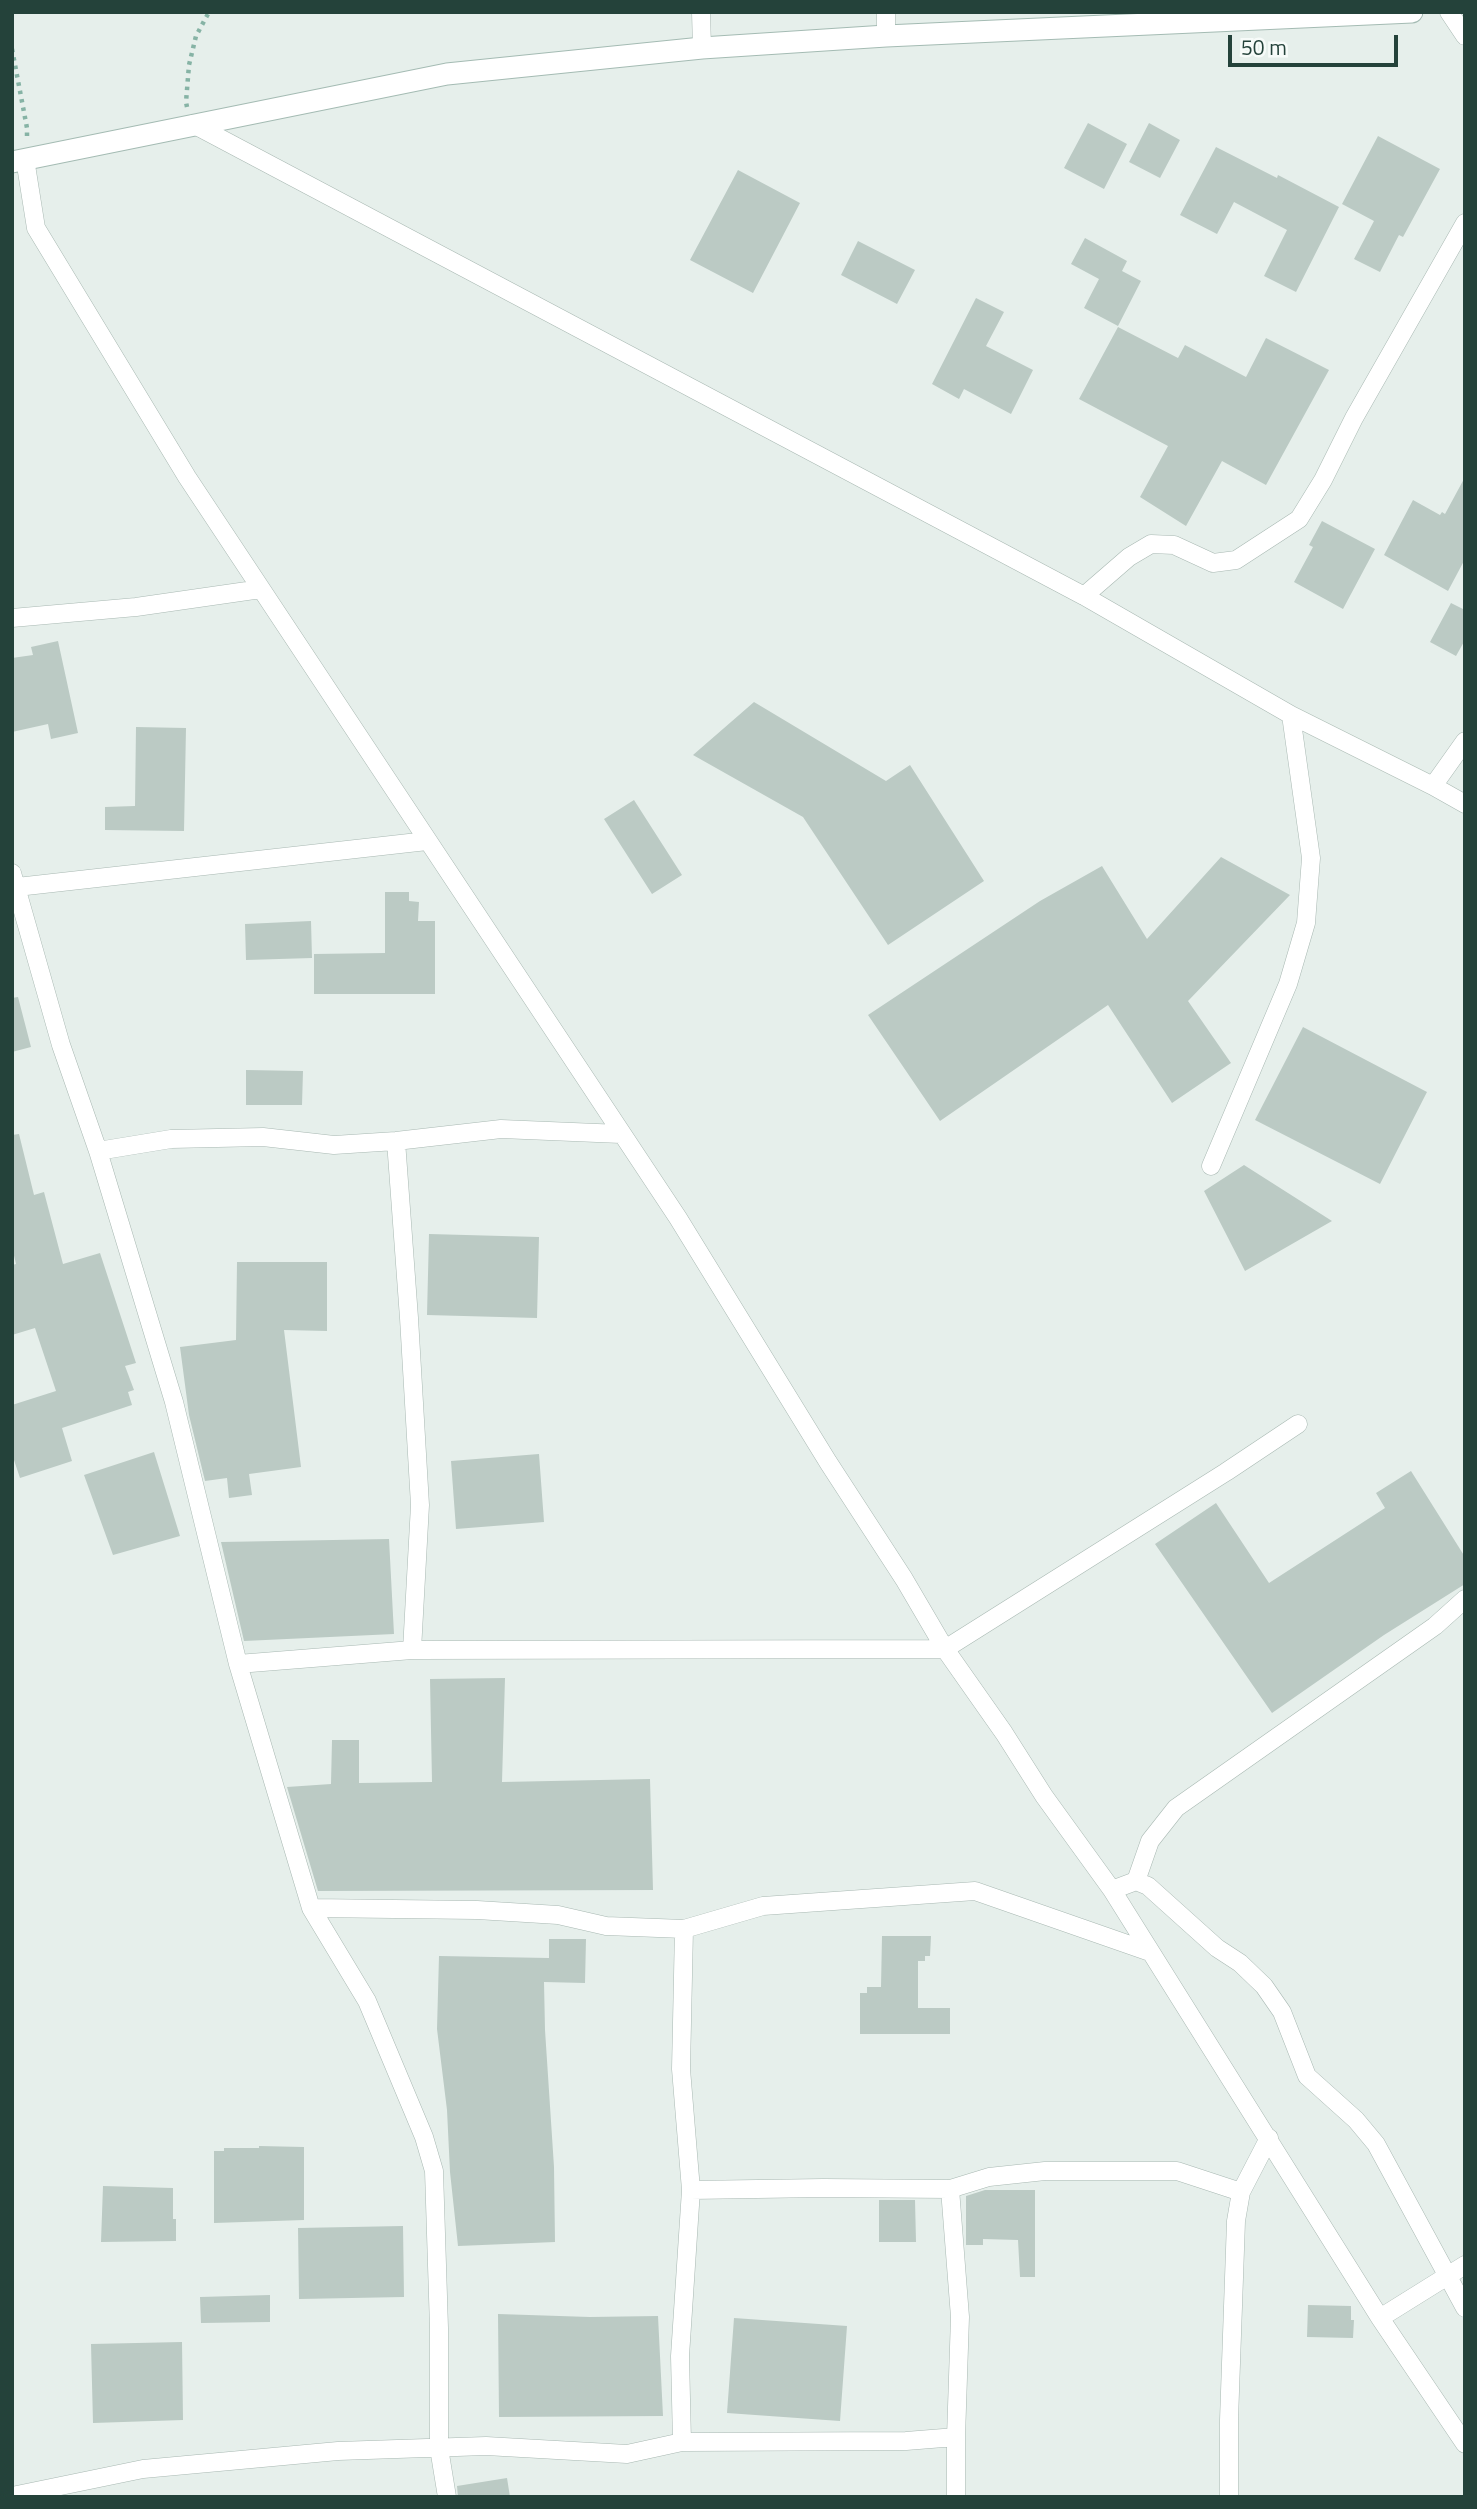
<!DOCTYPE html>
<style>
body{margin:0}
#map{position:relative;width:1477px;height:2509px;overflow:hidden;background:#e6efeb;font-family:"Titillium Web",sans-serif}
canvas{display:block}
.frame{position:absolute;inset:0;border:14px solid #24423a;pointer-events:none}
.scale{position:absolute;left:1228px;top:35px;width:170px;height:32px;box-sizing:border-box;border:4px solid #24423a;border-top:0;padding-left:9px;font-size:21px;line-height:24px;white-space:nowrap;color:#24423a;-webkit-text-stroke:5px #f7fbf9;paint-order:stroke}
</style>
<div id="map">
<canvas width="1477" height="2509"></canvas>
<div class="frame"></div>
<div class="scale">50 m</div>
</div>
<script>
const g = document.querySelector('canvas').getContext('2d');
g.lineJoin = 'round';
function fill(path, color) {
  g.fillStyle = color;
  g.fill(path, 'evenodd');
}
function toPath(rows) {
  const path = new Path2D();
  for (const r of rows) {
    path.moveTo(r[0], r[1]);
    for (let i = 2; i < r.length; i += 2) path.lineTo(r[i], r[i + 1]);
  }
  return path;
}
function strokePath(path, color, width, dash) {
  g.strokeStyle = color;
  g.lineWidth = width;
  g.lineCap = dash ? 'butt' : 'round';
  g.setLineDash(dash || []);
  g.stroke(path);
}
const building = toPath([
 [1088,123,1127,144,1104,189,1064,168],
 [1149,123,1180,140,1160,178,1129,162],
 [1378,136,1440,169,1403,237,1399,235,1380,272,1354,259,1374,221,1342,204],
 [1216,147,1277,178,1278,175,1339,207,1296,292,1264,276,1287,230,1234,202,1217,234,1180,215],
 [738,170,800,203,753,293,690,260],
 [1085,238,1127,261,1122,271,1141,281,1118,326,1084,308,1099,279,1071,264],
 [858,241,915,270,897,304,841,275],
 [976,298,1004,312,986,346,1033,370,1011,414,964,389,959,399,932,384],
 [1118,327,1178,358,1185,345,1246,377,1266,338,1329,370,1266,485,1222,461,1186,526,1140,497,1168,446,1079,399],
 [1465,477,1465,559,1448,591,1384,555,1413,500,1440,515,1442,512,1445,514],
 [1322,521,1375,549,1343,609,1294,582,1313,547,1309,545],
 [1451,603,1465,610,1465,640,1456,656,1430,642],
 [58,641,78,733,51,739,48,724,12,732,12,658,33,655,31,647],
 [754,702,886,781,910,765,984,881,888,945,803,817,693,755],
 [136,727,186,728,184,831,105,830,105,807,135,806],
 [634,800,682,875,652,894,604,819],
 [1221,857,1290,895,1188,1001,1231,1063,1172,1103,1108,1005,940,1121,868,1015,1040,901,1102,866,1147,939],
 [385,892,409,892,409,901,419,902,418,921,435,921,435,994,314,994,314,954,385,953],
 [311,921,312,958,246,960,245,924],
 [18,997,31,1047,12,1052,12,998],
 [1303,1027,1427,1092,1380,1184,1255,1120],
 [246,1070,303,1071,302,1105,246,1105],
 [19,1134,34,1195,44,1192,63,1264,100,1253,136,1363,125,1366,134,1390,128,1392,132,1405,62,1428,72,1461,20,1478,12,1454,12,1405,56,1391,35,1328,12,1335,12,1265,16,1264,12,1247,12,1135],
 [1244,1165,1332,1221,1245,1271,1204,1191],
 [429,1234,539,1237,537,1318,427,1315],
 [237,1262,327,1262,327,1331,284,1330,301,1467,249,1474,252,1495,229,1498,227,1478,205,1481,189,1415,180,1347,236,1340],
 [154,1452,180,1536,113,1555,84,1475],
 [539,1454,544,1522,456,1529,451,1461],
 [1411,1471,1465,1557,1465,1584,1384,1635,1272,1713,1155,1544,1216,1503,1269,1583,1385,1508,1376,1493],
 [389,1539,394,1634,244,1641,221,1542],
 [505,1678,502,1782,650,1779,653,1890,318,1891,287,1787,331,1784,332,1740,359,1740,359,1783,432,1782,430,1679],
 [882,1936,931,1936,930,1956,925,1956,925,1961,918,1961,918,2008,950,2008,950,2034,860,2034,860,1993,867,1993,867,1987,881,1987],
 [549,1939,586,1939,585,1983,544,1982,545,2030,554,2167,555,2242,458,2246,450,2172,447,2110,437,2029,439,1956,549,1958],
 [259,2146,304,2147,304,2220,214,2223,214,2151,224,2151,224,2148,259,2148],
 [103,2186,173,2188,173,2219,176,2219,176,2241,101,2242],
 [985,2190,1035,2190,1035,2277,1020,2277,1018,2240,983,2239,983,2245,966,2245,966,2196],
 [879,2200,915,2200,916,2242,879,2242],
 [403,2226,404,2297,299,2299,298,2228],
 [270,2295,270,2322,201,2323,200,2297],
 [1308,2305,1351,2306,1351,2320,1354,2320,1353,2338,1307,2337],
 [498,2314,590,2317,658,2316,663,2416,499,2417],
 [734,2318,847,2326,840,2421,727,2413],
 [182,2342,183,2420,93,2423,91,2344],
 [507,2478,510,2497,458,2497,457,2486]
]);
const path = toPath([
 [12,49,27,128,27,137],
 [187,107,186,102,189,65,196,36,209,12]
]);
const street = toPath([
 [701,12,702,48],
 [886,12,886,36],
 [1449,12,1465,36],
 [193,124,1084,596,1291,715,1433,786,1465,804],
 [25,159,36,228,187,477,678,1218,828,1462,904,1579,945,1649,1004,1733,1044,1796,1112,1890,1380,2318,1465,2444],
 [1084,596,1129,557,1151,544,1174,545,1213,563,1236,560,1299,519,1323,480,1354,418,1465,223],
 [12,618,136,607,261,589],
 [1433,786,1465,741],
 [12,873,61,1045,98,1151,174,1402,238,1664,311,1908,367,2001,424,2137,434,2171,439,2328,439,2448,447,2497],
 [17,887,427,841],
 [396,1141,409,1318,420,1505,412,1650],
 [98,1151,171,1139,263,1137,334,1145,396,1141,501,1129,621,1134],
 [1211,1166,1288,984,1306,923,1311,858,1291,715],
 [238,1664,412,1650,945,1649,1226,1472,1298,1424],
 [1136,1881,1150,1841,1176,1808,1435,1626,1465,1599],
 [1112,1890,1136,1881,1148,1886,1217,1948,1240,1963,1264,1986,1282,2012,1307,2076,1356,2120,1376,2144,1465,2308],
 [311,1908,477,1910,558,1915,606,1926,684,1929,763,1906,975,1891,1150,1952],
 [691,2190,823,2188,950,2189,989,2177,1045,2171,1177,2171,1241,2192],
 [1380,2318,1465,2265],
 [682,2442,680,2356,691,2190,681,2069,684,1929],
 [12,2496,143,2469,338,2451,486,2446,627,2454,682,2442,906,2441,956,2437,960,2317,950,2189],
 [956,2497,956,2437],
 [1229,2497,1229,2420,1236,2221,1241,2192,1269,2138]
]);
const secondary = toPath([
 [12,162,447,74,702,48,886,36,1412,12]
]);
fill(building, '#bbcac4');
strokePath(street, '#a8b8b2', 19);
strokePath(secondary, '#a4bbb3', 23);
strokePath(path, '#86b3a5', 4.5, [3.5, 5]);
strokePath(street, '#fff', 18);
strokePath(secondary, '#fff', 21);
</script>
